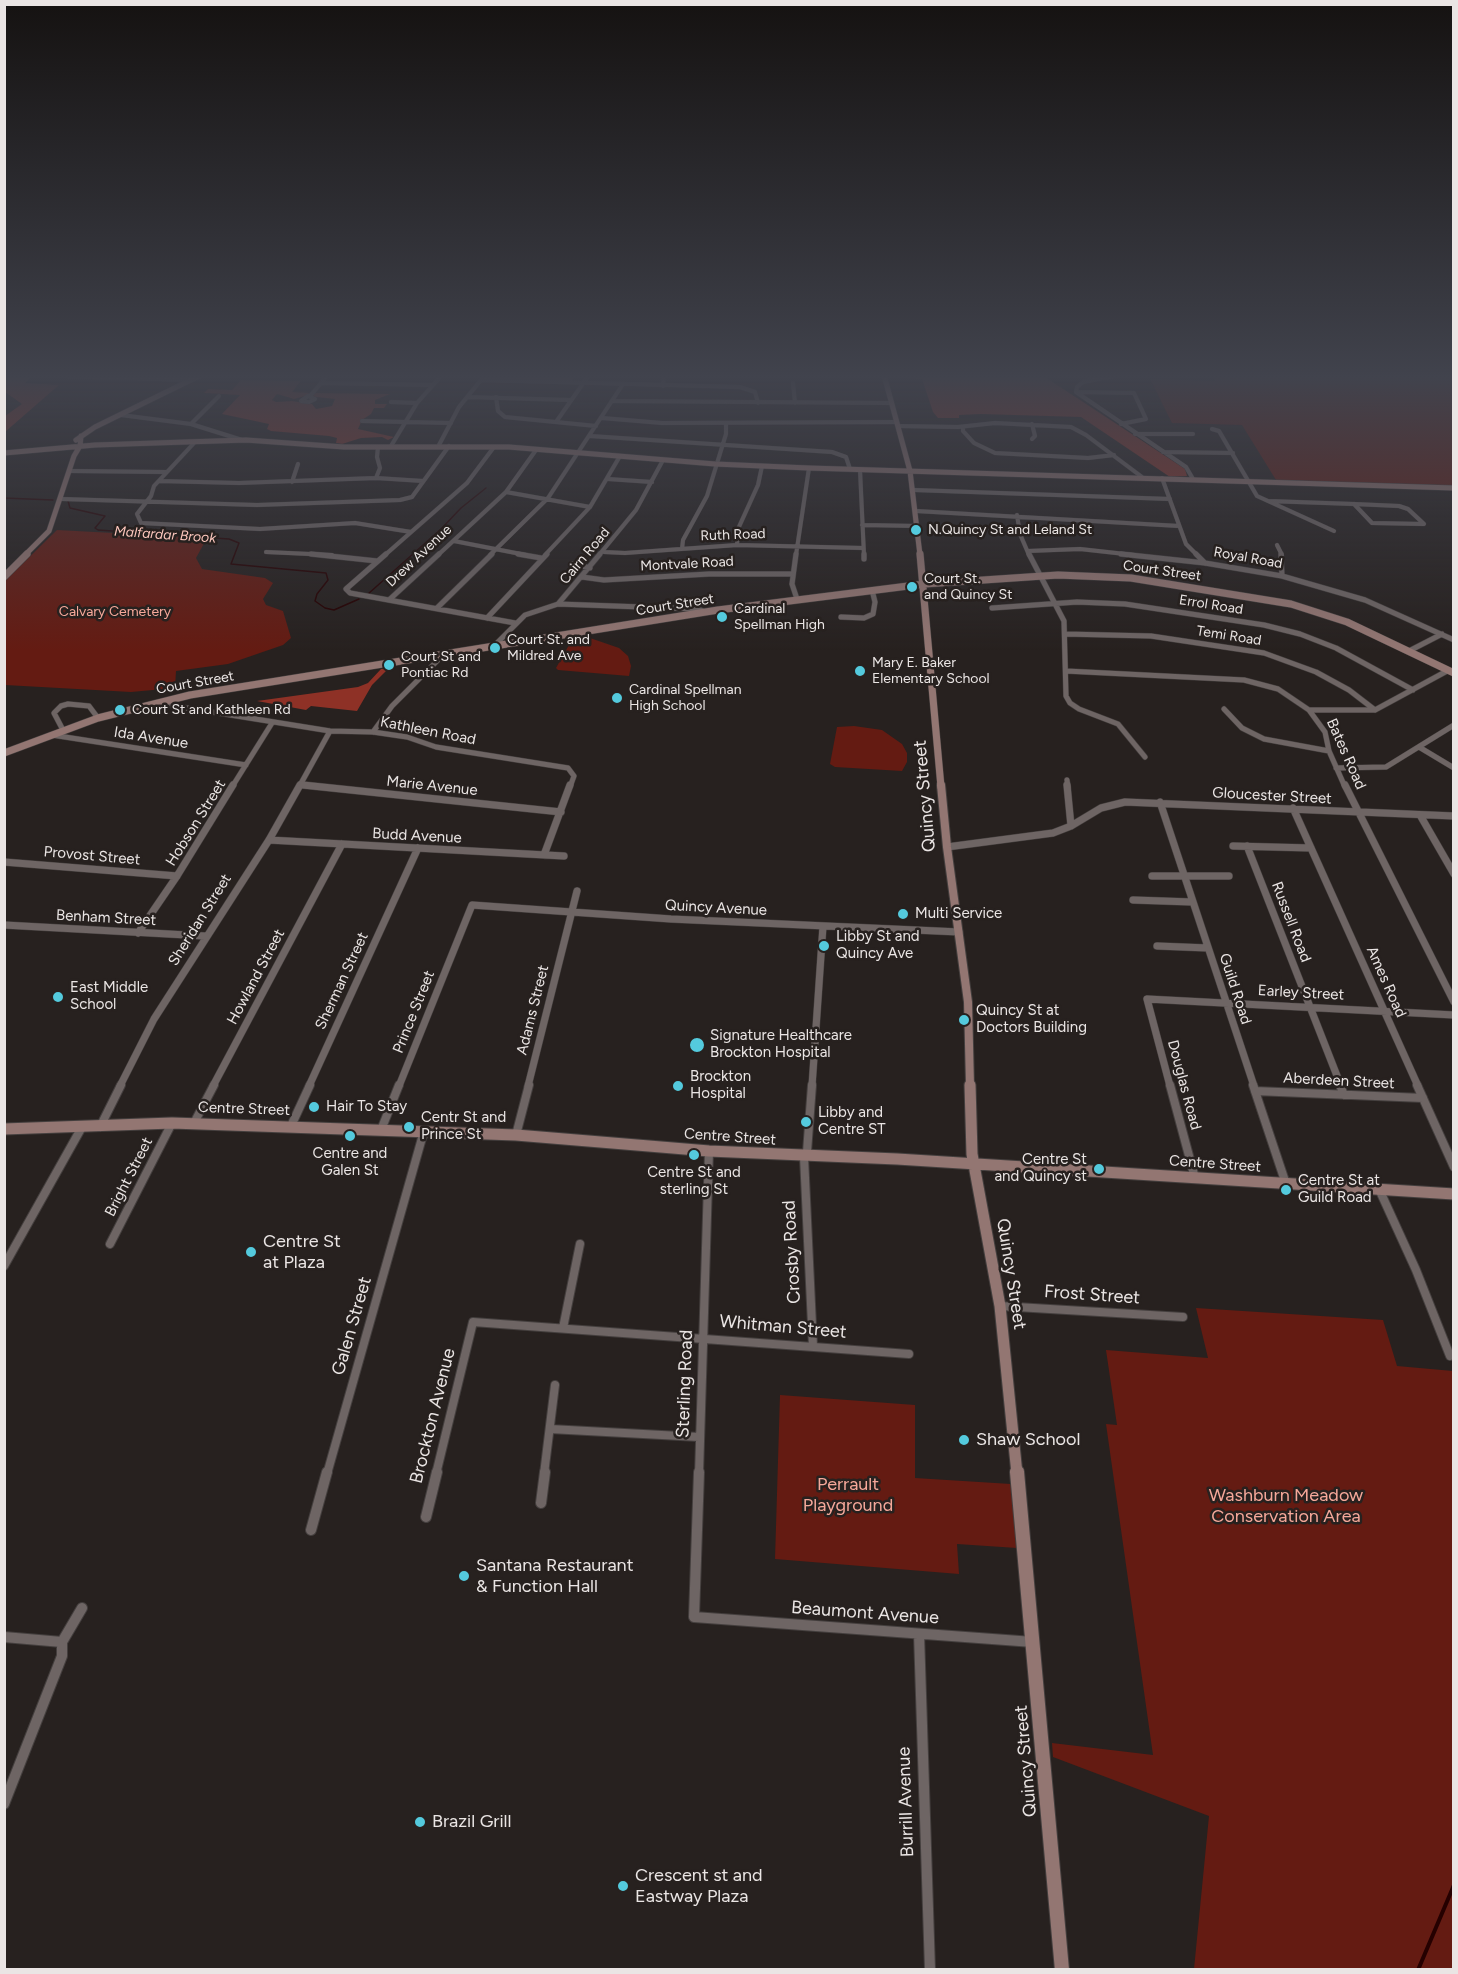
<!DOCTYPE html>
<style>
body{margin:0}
#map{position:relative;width:1458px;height:1974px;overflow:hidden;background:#27211f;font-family:Figtree,sans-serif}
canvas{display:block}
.frame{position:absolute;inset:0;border:6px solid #eae5e4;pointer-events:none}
</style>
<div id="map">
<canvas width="1458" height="1974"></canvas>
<div class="frame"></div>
</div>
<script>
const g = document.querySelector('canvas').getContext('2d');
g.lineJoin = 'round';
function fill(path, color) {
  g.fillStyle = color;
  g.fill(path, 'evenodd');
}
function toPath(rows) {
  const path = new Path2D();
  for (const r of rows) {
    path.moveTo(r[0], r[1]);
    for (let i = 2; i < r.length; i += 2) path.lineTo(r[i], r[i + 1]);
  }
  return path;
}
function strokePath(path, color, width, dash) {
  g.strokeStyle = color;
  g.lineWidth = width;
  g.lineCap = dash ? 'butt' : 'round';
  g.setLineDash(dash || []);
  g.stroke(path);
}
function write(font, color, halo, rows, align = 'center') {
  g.font = font + ' Figtree,sans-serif';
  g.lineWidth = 5;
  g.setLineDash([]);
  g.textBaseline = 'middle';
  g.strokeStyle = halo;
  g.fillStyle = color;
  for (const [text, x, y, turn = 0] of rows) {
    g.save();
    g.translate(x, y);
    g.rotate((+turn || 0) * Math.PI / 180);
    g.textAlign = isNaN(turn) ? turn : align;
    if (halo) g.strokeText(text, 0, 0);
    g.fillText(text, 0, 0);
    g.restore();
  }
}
const green = toPath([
 [1212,375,1453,375,1453,488,1276,480,1242,425,1172,423,1150,379,1215,381],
 [57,530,207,538,196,558,202,569,265,578,273,583,263,599,266,605,283,611,291,638,283,645,228,664,176,671,175,688,131,692,5,685,5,581],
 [573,638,590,638,619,648,628,656,631,666,629,676,558,670,556,668],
 [854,726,882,730,902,744,907,753,907,762,902,771,835,767,830,764,837,727],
 [1196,1308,1383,1320,1397,1366,1453,1371,1453,1969,1194,1969,1209,1816,1053,1757,1052,1743,1153,1755,1106,1424,1117,1425,1106,1350,1208,1358],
 [780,1395,915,1405,915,1478,1011,1484,1017,1548,957,1544,959,1574,775,1559]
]);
const forest = toPath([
 [485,375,573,375,572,381,482,379],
 [914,375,1042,375,1185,469,1187,476,1170,477,1081,417,981,414,959,415,959,418,938,418,933,412,922,379,888,377,912,378],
 [6,376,31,377,25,383,59,385,5,432,5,416,22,404,5,392],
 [241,380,301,381,292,392,312,393,309,395,294,399,277,394,272,400,276,402,292,401,312,404,316,409,332,406,335,399,316,397,313,396,314,393,390,394,375,400,375,404,387,404,384,408,374,408,371,414,362,420,358,429,394,437,388,440,382,437,361,438,342,444,336,443,337,438,329,436,271,431,267,429,269,424,222,414,240,395,204,393,208,389,232,390],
 [389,668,372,685,357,711,311,706,306,710,257,701,358,687,368,683,381,669]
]);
const streamFar1 = toPath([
 [4,498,53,500],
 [68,501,70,508,105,516,95,528,98,530,229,539,239,543,231,564,326,573,328,580,317,594,315,601,325,608,334,610,359,599],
 [368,594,441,529,461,508,486,488]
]);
const stream = toPath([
 [1418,1970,1454,1885]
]);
const streetFar4 = toPath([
 [32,375,191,380],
 [1118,375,1083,382,1077,387,1076,392,1186,467,1193,479],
 [321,383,433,385],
 [793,383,795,403],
 [663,386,664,375],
 [1076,392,1134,393,1146,419,1121,424],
 [308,396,315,399,309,402,301,401,308,396],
 [310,396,328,375],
 [467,397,571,400],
 [496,397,498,411,505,417,596,426],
 [613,401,892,403],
 [391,402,417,403],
 [121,415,191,424,242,440],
 [602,418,662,423,897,422],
 [362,421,451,423],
 [556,422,589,375],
 [191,424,219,396],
 [1032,424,1035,436,1032,439],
 [898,426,958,427,995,423,1071,427,1086,435,1142,477],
 [963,427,963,431,974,443,995,453,1088,458,1114,455],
 [1212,429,1219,431,1257,496,1334,531],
 [1135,434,1193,434],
 [590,436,832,452,846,457,850,469],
 [195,442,154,486,151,496,137,514,141,523,260,529,355,523,411,532],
 [439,445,459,407,481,380,740,387,755,392,758,403],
 [391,446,417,403,442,375],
 [1163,452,1233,453],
 [860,470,864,555],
 [70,471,166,472],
 [376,478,380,468,377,457,378,447],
 [1162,478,1186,544,1197,555],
 [608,479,652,482],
 [159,481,239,483,376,478,423,481],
 [292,482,298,464],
 [914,490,1170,499],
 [506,492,590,507],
 [62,499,257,505,400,500,412,497,449,446],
 [1268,501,1354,504],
 [1354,504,1399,506,1408,509,1424,524,1372,523,1354,504],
 [916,511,1179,526],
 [1017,515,1020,534,1029,555],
 [862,525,918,526],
 [454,541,526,555],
 [737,545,738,529,758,485,762,466],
 [1277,545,1282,555],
 [682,549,683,540,707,496,726,434,726,423],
 [1028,551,1080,549,1134,555],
 [266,552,332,555],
 [604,552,625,553,737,545,863,548],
 [385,555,467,483,494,447],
 [438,555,506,492,536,450],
 [490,555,548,498,623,384],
 [545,555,590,507,620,456],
 [599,555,636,510,663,460],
 [796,555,809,468]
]);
const streetFar3 = toPath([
 [311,554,377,561],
 [386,554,346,589,350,593,515,623],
 [518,554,541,558],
 [796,554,792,584,797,599],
 [864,554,864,559],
 [1029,554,1064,621,1066,696,1070,703,1079,709,1118,724,1145,757],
 [1121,554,1205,563,1282,576,1365,600,1454,640],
 [1196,554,1205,563],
 [1281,554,1282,576],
 [572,564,590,568],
 [582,577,604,580,709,574,793,574],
 [389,600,439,554],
 [558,604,600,554],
 [437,608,492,554],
 [992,608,1077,602,1125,604,1264,625,1300,634,1336,648,1413,690],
 [841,617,864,618,873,614,875,602,872,590],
 [487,618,547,554],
 [1065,634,1151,636,1264,653,1316,672,1349,690,1375,710],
 [494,646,525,615,558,604,698,609,705,612],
 [1409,651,1442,634],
 [1066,671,1244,680,1278,689,1309,710,1325,732,1329,751,1345,787],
 [156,703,330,731,373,732,407,737,436,747,568,768,574,776,570,787],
 [1224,709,1242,728,1264,739,1329,751],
 [1309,710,1375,710,1447,671],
 [63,730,54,713,61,706,68,704,89,706,98,718],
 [373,732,392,706,443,655],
 [52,735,246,765],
 [1419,747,1454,768],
 [1336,768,1386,767,1454,725],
 [1067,780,1068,787],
 [300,785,318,787],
 [232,787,272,723],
 [299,787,330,731]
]);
const streetFar2 = toPath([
 [303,785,561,812],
 [1067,785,1071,826],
 [1345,785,1454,1002],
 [1160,802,1254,1086],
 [1293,808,1418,1086],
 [1420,815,1454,874],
 [269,840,564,856],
 [1233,846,1311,848],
 [1247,846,1341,1086],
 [947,847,1053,833,1071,826,1101,808,1125,802,1454,816],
 [544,855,570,785],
 [4,862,177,876],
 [1152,876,1229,876],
 [1133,900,1192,902],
 [4,925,205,936],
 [138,933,177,876,233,785],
 [1157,946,1208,948],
 [120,1086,154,1019,269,840,300,785],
 [213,1086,342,844],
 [309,1086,418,848],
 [399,1086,472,905,671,919,959,932],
 [528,1086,577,891],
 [812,1086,823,926],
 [1170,1086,1147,999,1454,1015]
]);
const streetFar1 = toPath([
 [812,1085,807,1152,804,1157,813,1346],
 [1170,1085,1195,1178],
 [1253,1085,1286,1184],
 [1340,1085,1344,1095],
 [1417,1085,1454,1167],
 [1255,1091,1423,1098],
 [194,1123,214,1085],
 [291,1126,310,1085],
 [100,1127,121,1085],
 [381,1130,399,1085],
 [516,1135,529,1085],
 [1379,1189,1416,1270,1450,1356],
 [110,1244,172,1123],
 [4,1266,82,1127],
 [1000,1306,1183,1317],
 [563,1328,580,1244],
 [550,1429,699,1437],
 [327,1474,424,1131],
 [436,1474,473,1322,909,1354],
 [544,1474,555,1385],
 [699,1474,709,1151]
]);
const street = toPath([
 [699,1472,694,1617,1033,1642],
 [541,1503,545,1472],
 [426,1517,437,1472],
 [311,1530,327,1472],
 [919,1634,930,1970],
 [4,1637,62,1642],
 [4,1804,62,1656,62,1642,82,1608]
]);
const secondaryFar4 = toPath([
 [884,375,910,471,920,555],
 [76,440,95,427,201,375],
 [4,453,95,445,246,440,344,447,509,447,715,464,809,468,1454,488],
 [25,555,49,531,74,456,80,446,81,436]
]);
const secondaryFar3 = toPath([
 [920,554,941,787],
 [4,577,27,554],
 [4,753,98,718,190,695,718,610,924,584,1058,575,1131,578,1291,604,1347,622,1454,673]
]);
const secondaryFar2 = toPath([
 [941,785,947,847,968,1002,970,1086]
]);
const secondaryFar1 = toPath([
 [970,1085,972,1154,1000,1306,1017,1474],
 [4,1129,172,1123,516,1135,709,1151,897,1159,1454,1194]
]);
const secondary = toPath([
 [1017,1472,1062,1970]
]);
const markers = [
 [916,530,6,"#54cadd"],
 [912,587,6,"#54cadd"],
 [722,617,6,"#54cadd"],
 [495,648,6,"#54cadd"],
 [389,665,6,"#54cadd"],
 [860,671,6,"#54cadd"],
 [617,698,6,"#54cadd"],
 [120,710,6,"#54cadd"],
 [903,914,6,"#54cadd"],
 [824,946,6,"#54cadd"],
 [58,997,6,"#54cadd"],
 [964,1020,6,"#54cadd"],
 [697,1045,8,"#54cadd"],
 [678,1086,6,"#54cadd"],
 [314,1107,6,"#54cadd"],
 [806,1122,6,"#54cadd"],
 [409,1127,6,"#54cadd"],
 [350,1136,6,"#54cadd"],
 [694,1155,6,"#54cadd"],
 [1099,1169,6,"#54cadd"],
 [1286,1190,6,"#54cadd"],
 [251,1252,6,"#54cadd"],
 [964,1440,6,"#54cadd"],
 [464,1576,6,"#54cadd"],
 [420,1822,6,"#54cadd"],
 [623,1886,6,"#54cadd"]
];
const farPoinames = [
 ["N.Quincy St and Leland St",928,530],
 ["Court St.",924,579],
 ["and Quincy St",924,595],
 ["Cardinal",734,609],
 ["Spellman High",734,625],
 ["Court St. and",507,640],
 ["Mildred Ave",507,656],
 ["Court St and",401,657],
 ["Pontiac Rd",401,673],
 ["Mary E. Baker",872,663],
 ["Elementary School",872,679],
 ["Cardinal Spellman",629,690],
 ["High School",629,706],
 ["Court St and Kathleen Rd",132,710]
];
const farWaternames = [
 ["Malfardar Brook",165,535,4]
];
const farStreetnames = [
 ["Ruth Road",733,535,-2],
 ["Drew Avenue",419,556,-43],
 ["Cairn Road",585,556,-50],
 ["Royal Road",1248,558,10],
 ["Montvale Road",687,564,-3],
 ["Court Street",1162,571,8],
 ["Court Street",675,605,-9],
 ["Errol Road",1211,605,9],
 ["Temi Road",1229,636,9],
 ["Court Street",195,683,-10]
];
const farParknames = [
 ["Calvary Cemetery",115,612]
];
const streetNames = [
 ["Kathleen Road",428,731,11],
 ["Ida Avenue",151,738,9],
 ["Bates Road",1346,754,66],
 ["Marie Avenue",432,786,6],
 ["Gloucester Street",1272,796,3],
 ["Hobson Street",196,823,-58],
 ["Budd Avenue",417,836,3],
 ["Provost Street",92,856,5],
 ["Quincy Avenue",716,908,3],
 ["Benham Street",106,918,3],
 ["Sheridan Street",200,920,-58],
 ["Russell Road",1291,922,69],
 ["Howland Street",256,977,-62],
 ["Sherman Street",342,981,-65],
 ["Ames Road",1386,982,66],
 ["Guild Road",1235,989,72],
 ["Earley Street",1301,993,3],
 ["Adams Street",533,1010,-76],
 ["Prince Street",414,1012,-68],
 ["Aberdeen Street",1339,1081,3],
 ["Douglas Road",1184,1085,75],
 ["Centre Street",244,1109,2],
 ["Centre Street",730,1137,4],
 ["Centre Street",1215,1164,4],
 ["Bright Street",129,1177,-63]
];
const poiNames = [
 ["Multi Service",915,914],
 ["Libby St and",836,937],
 ["Quincy Ave",836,954],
 ["East Middle",70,988],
 ["School",70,1005],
 ["Quincy St at",976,1011],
 ["Doctors Building",976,1028],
 ["Signature Healthcare",710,1036],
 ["Brockton Hospital",710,1053],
 ["Brockton",690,1077],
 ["Hospital",690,1094],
 ["Hair To Stay",326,1107],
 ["Libby and",818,1113],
 ["Centre ST",818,1130],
 ["Centr St and",421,1118],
 ["Prince St",421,1135],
 ["Centre and",350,1154,"center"],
 ["Galen St",350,1171,"center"],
 ["Centre St",1087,1160,"right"],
 ["and Quincy st",1087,1177,"right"],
 ["Centre St and",694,1173,"center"],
 ["sterling St",694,1190,"center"],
 ["Centre St at",1298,1181],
 ["Guild Road",1298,1198]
];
const nearStreetnames = [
 ["Quincy Street",925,796,-95],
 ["Crosby Road",792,1252,-93],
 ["Quincy Street",1011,1274,81],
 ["Frost Street",1092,1295,4],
 ["Galen Street",352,1326,-74],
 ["Whitman Street",783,1327,5],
 ["Sterling Road",685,1384,-88],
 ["Brockton Avenue",433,1416,-76],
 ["Beaumont Avenue",865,1613,4],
 ["Quincy Street",1026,1761,-95],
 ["Burrill Avenue",906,1802,-92]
];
const nearPoinames = [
 ["Centre St",263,1242],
 ["at Plaza",263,1263],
 ["Shaw School",976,1440],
 ["Santana Restaurant",476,1566],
 ["& Function Hall",476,1587],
 ["Brazil Grill",432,1822],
 ["Crescent st and",635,1876],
 ["Eastway Plaza",635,1897]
];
const nearParknames = [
 ["Perrault",848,1485],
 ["Playground",848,1506],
 ["Washburn Meadow",1286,1496],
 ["Conservation Area",1286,1517]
];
fill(green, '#641b12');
fill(forest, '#8e3126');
strokePath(streamFar1, '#250000', 1.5);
strokePath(stream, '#250000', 4);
strokePath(streetFar4, '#443f3e', 4.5);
strokePath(streetFar3, '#443f3e', 6);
strokePath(streetFar2, '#443f3e', 8);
strokePath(streetFar1, '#443f3e', 10);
strokePath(street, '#443f3e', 12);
strokePath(secondaryFar4, '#443f3e', 6);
strokePath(secondaryFar3, '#443f3e', 8);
strokePath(secondaryFar2, '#443f3e', 10);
strokePath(secondaryFar1, '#443f3e', 13);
strokePath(secondary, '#443f3e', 16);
strokePath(streetFar4, '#6e6564', 4);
strokePath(streetFar3, '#6e6564', 5);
strokePath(streetFar2, '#6e6564', 7);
strokePath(streetFar1, '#6e6564', 8);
strokePath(street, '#6e6564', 10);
strokePath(secondaryFar4, '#937672', 5);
strokePath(secondaryFar3, '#937672', 7);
strokePath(secondaryFar2, '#937672', 8);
strokePath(secondaryFar1, '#937672', 11);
strokePath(secondary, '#937672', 14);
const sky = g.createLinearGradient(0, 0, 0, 651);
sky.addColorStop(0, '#151211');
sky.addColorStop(0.58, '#41434d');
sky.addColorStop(1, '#41434d00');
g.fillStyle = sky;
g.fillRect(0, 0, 1458, 651);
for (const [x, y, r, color] of markers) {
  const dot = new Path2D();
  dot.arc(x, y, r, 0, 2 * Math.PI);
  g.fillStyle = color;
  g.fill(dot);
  strokePath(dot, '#27211f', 2);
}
write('14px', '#eae5e4', '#27211f', farPoinames, 'left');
write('italic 14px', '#fdc7bd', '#27211f', farWaternames);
write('14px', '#eae5e4', '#27211f', farStreetnames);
write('14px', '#f6a89a', '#27211f', farParknames);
write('15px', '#eae5e4', '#27211f', streetNames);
write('15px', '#eae5e4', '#27211f', poiNames, 'left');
write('18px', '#eae5e4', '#27211f', nearStreetnames);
write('18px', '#eae5e4', '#27211f', nearPoinames, 'left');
write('18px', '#f6a89a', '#27211f', nearParknames);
</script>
